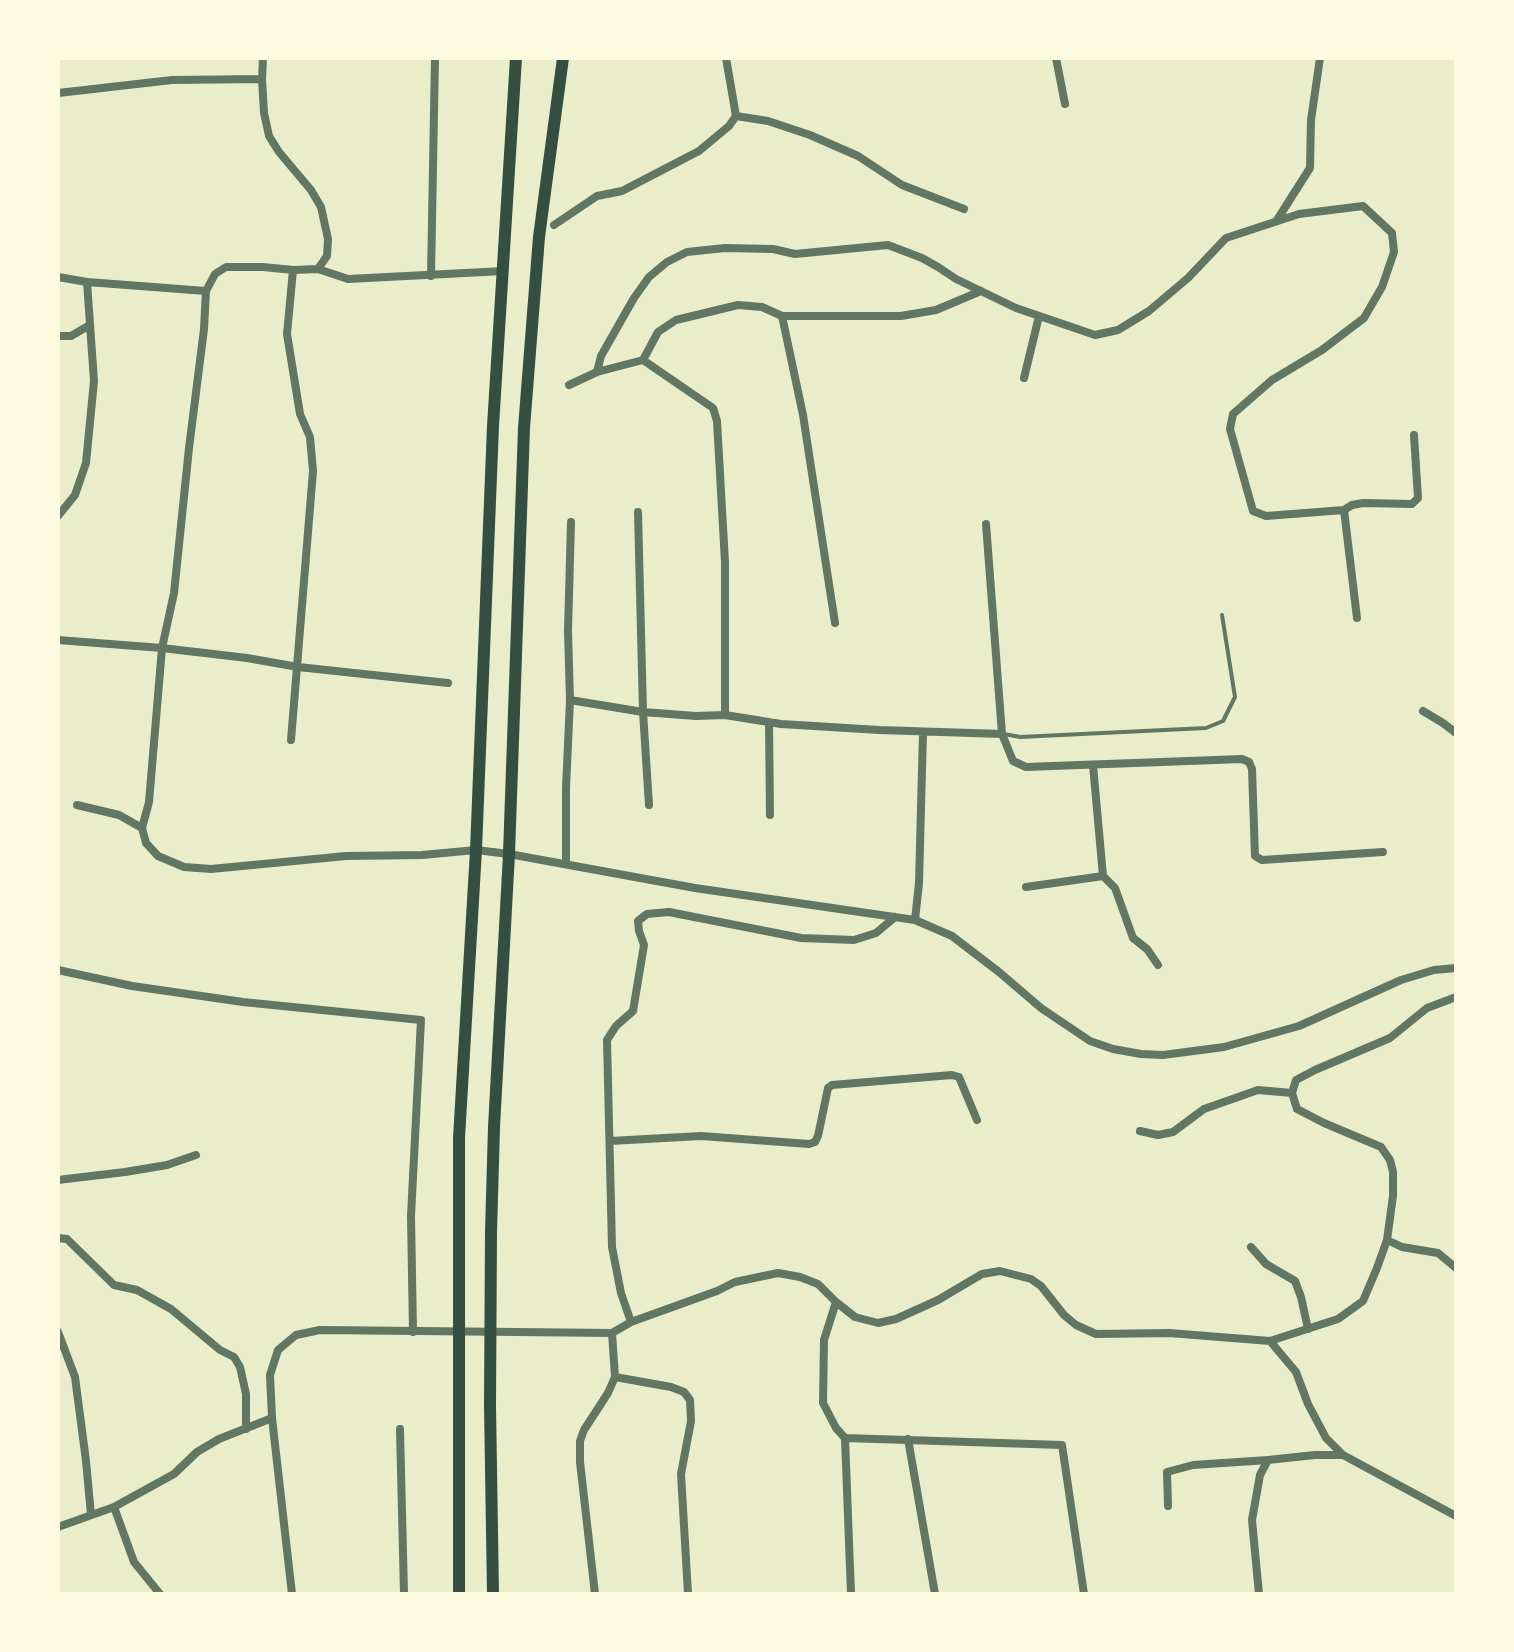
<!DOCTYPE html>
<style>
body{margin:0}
#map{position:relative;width:1514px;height:1652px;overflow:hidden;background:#e9edc9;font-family:Arial,sans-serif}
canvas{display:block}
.frame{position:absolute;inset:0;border:60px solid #fefae0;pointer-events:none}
</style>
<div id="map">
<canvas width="1514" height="1652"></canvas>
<div class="frame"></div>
</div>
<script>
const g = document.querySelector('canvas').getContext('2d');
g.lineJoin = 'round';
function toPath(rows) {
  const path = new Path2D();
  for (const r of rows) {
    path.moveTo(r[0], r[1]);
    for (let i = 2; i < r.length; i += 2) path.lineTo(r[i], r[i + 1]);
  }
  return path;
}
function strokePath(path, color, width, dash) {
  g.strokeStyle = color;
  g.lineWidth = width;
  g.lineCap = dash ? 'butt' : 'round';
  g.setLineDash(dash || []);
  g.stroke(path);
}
const service = toPath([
 [1004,734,1020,737,1206,728,1223,721,1235,697,1222,615]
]);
const minor = toPath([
 [726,58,736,116],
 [1056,58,1065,104],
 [58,93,172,80,262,79],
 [1277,220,1310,168,1311,120,1320,58],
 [554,225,597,196,622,191,699,151,729,126,736,116,768,121,810,135,858,156,902,185,964,209],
 [318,269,348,279,504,271],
 [431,276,435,58],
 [58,277,87,282,206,291],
 [782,316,803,415,835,623],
 [58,336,71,336,90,325],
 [643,360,713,408,717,421,725,562,725,715],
 [643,360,658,332,676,320,738,305,762,307,782,316,901,316,936,310,981,291],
 [597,372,601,356,634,298,649,277,667,262,687,252,725,248,773,249,795,254,888,245,922,258,938,267,956,279,1016,308,1095,335,1118,330,1149,311,1188,278,1226,238,1299,214,1363,206,1392,233,1394,252,1382,287,1364,318,1322,350,1272,380,1233,414,1230,429,1253,511,1266,516,1344,510,1357,618],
 [1024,378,1039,316],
 [569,385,597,372,643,360],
 [1344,510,1352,505,1363,503,1412,504,1418,498,1414,435],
 [638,512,643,712,649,805],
 [58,516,75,495,86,463,94,381,87,282],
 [986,524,1002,734,1013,761,1026,767,1242,759,1249,762,1252,769,1255,856,1262,860,1383,852],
 [58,640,162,648,247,658,298,667,448,683],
 [570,700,643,712,696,716,725,715,781,724,879,730,1002,734],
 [1423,711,1443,723,1456,733],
 [769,722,770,815],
 [291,740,313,471,310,437,300,414,287,334,293,270],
 [1093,765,1103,876,1115,888,1133,938,1147,949,1158,965],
 [77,805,119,815,142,828],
 [142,828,146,843,158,856,184,867,211,869,346,856,422,855,476,850,509,854,695,888,915,920,952,936,999,972,1041,1008,1090,1041,1113,1049,1141,1054,1163,1055,1224,1047,1299,1026,1401,980,1434,970,1456,968],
 [142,828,149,802,162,648,174,593,189,448,204,329,206,291,215,274,226,267,263,267,293,270,318,269,327,256,328,239,321,207,311,190,279,152,269,136,264,113,262,79,263,58],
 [566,864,566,788,570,700,568,631,571,522],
 [1026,887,1103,876],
 [915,920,919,883,923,732],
 [58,970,132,986,243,1002,421,1020,411,1216,413,1332],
 [1140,1131,1158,1135,1173,1132,1204,1109,1258,1090,1292,1093],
 [610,1141,701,1136,809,1144,815,1142,818,1136,828,1088,832,1085,952,1075,959,1077,977,1120],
 [58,1180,125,1172,167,1165,196,1155],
 [58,1238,67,1239,114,1285,137,1290,171,1309,220,1350,234,1357,240,1367,246,1394,246,1429],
 [1387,1240,1402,1247,1438,1253,1456,1268],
 [1251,1247,1266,1264,1295,1281,1301,1297,1308,1329],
 [836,1302,824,1340,823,1403,836,1428,845,1438,1062,1445,1084,1594],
 [631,1322,621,1293,612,1247,607,1040,616,1026,633,1011,644,945,639,931,638,921,647,914,669,912,801,938,854,940,876,933,895,917],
 [58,1332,75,1377,86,1461,91,1515],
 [612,1333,615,1377,671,1387,684,1392,690,1400,691,1421,681,1474,688,1594],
 [1270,1341,1296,1372,1308,1404,1326,1438,1343,1455,1456,1516],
 [400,1429,404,1594],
 [845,1438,851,1594],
 [908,1439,935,1594],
 [1168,1506,1167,1472,1193,1465,1268,1460],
 [114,1507,134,1562,160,1594],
 [58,1527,114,1507,174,1474,197,1452,219,1439,272,1418],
 [292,1594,272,1418,270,1375,278,1350,296,1335,320,1330,612,1333,631,1322,717,1291,735,1282,778,1273,800,1277,818,1284,836,1302,855,1317,878,1323,896,1319,938,1300,982,1274,1000,1271,1031,1279,1041,1286,1064,1315,1076,1325,1096,1334,1169,1333,1270,1341,1338,1319,1363,1301,1377,1268,1387,1240,1393,1196,1393,1172,1390,1160,1381,1147,1324,1123,1297,1109,1292,1093,1296,1080,1315,1070,1390,1038,1427,1008,1456,997],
 [595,1594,580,1462,580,1441,584,1430,608,1393,615,1377],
 [1259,1594,1252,1520,1260,1475,1268,1460,1315,1455,1342,1455]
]);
const secondary = toPath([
 [459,1594,459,1138,476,850,493,426,516,58],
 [493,1594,490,1405,491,1232,494,1127,509,854,524,428,539,237,563,58]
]);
strokePath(service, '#617663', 4);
strokePath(minor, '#617663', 8);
strokePath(secondary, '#344e41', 12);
</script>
